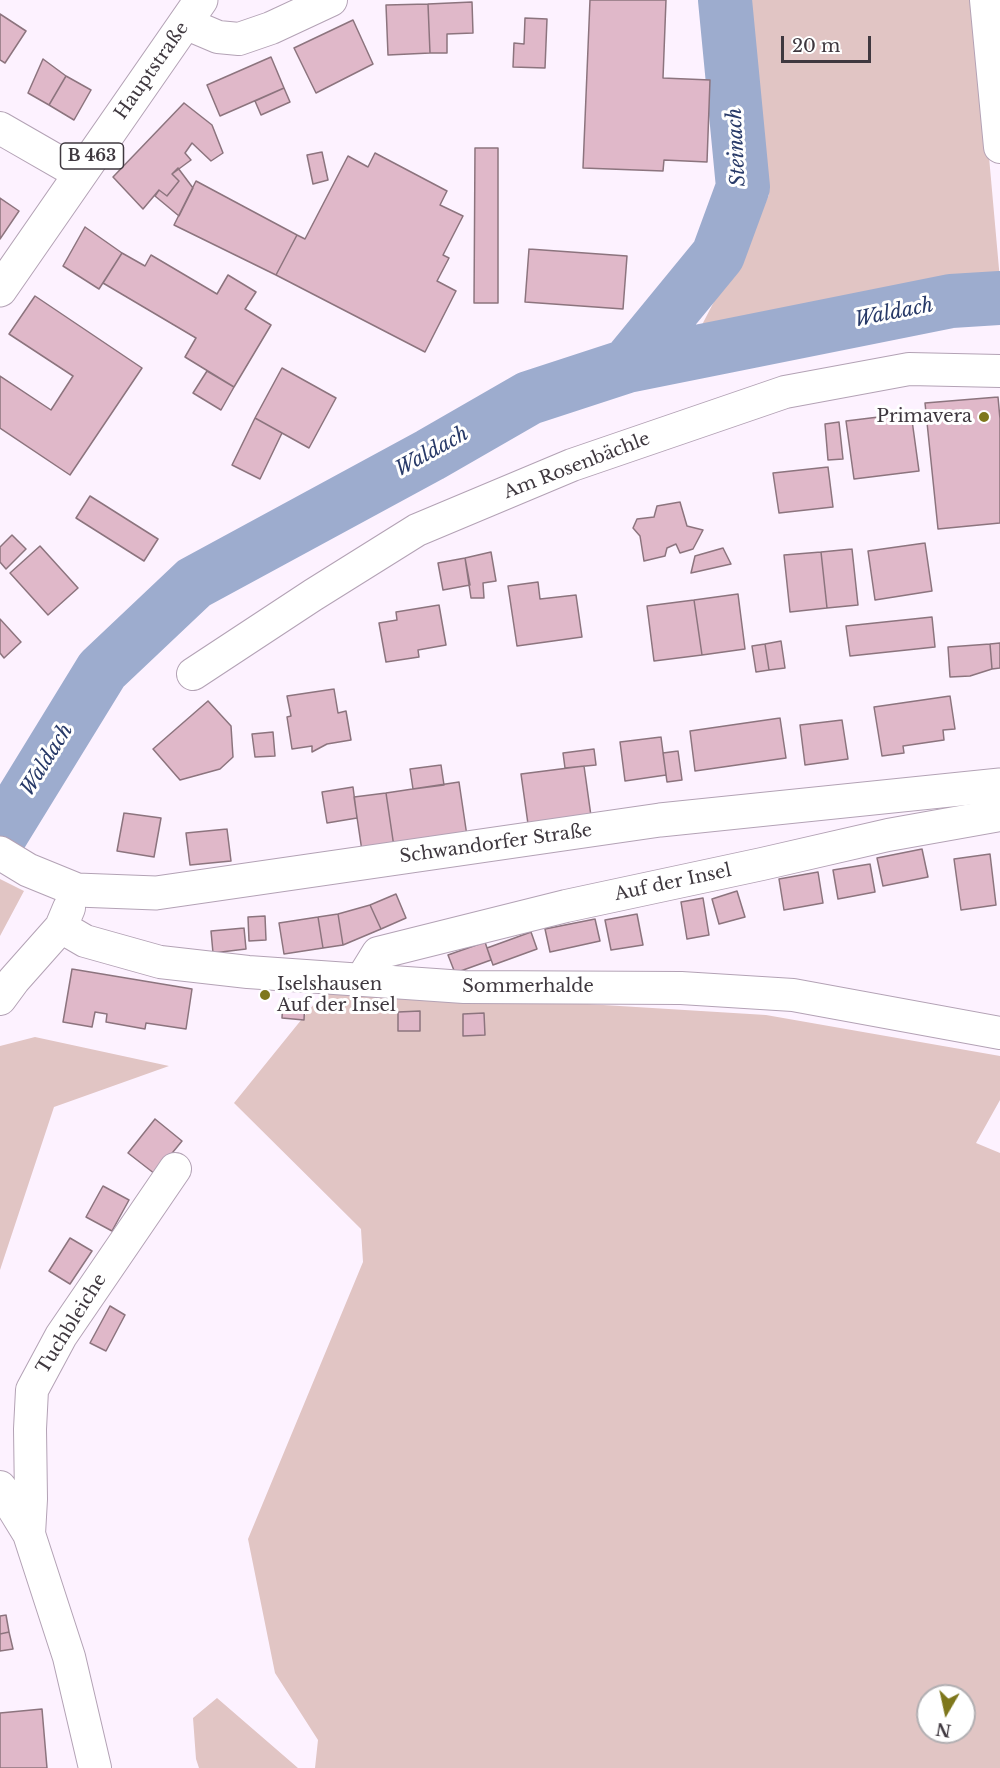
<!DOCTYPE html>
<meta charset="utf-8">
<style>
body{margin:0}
#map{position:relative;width:1000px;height:1768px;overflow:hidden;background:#fdf2ff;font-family:"Libre Baskerville",serif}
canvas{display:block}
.north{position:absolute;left:916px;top:1684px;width:60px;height:60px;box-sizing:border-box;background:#fff;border:2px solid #b2afb2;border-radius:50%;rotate:189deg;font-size:16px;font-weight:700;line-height:24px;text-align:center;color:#3f383f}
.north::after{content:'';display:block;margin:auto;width:21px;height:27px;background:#7e771c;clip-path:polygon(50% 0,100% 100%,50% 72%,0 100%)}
.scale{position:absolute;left:781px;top:36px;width:90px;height:27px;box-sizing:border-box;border:3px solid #3f383f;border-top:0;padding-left:8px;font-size:18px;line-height:21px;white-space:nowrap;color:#3f383f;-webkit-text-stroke:4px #fff;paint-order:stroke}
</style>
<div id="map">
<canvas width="1000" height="1768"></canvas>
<div class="north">N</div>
<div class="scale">20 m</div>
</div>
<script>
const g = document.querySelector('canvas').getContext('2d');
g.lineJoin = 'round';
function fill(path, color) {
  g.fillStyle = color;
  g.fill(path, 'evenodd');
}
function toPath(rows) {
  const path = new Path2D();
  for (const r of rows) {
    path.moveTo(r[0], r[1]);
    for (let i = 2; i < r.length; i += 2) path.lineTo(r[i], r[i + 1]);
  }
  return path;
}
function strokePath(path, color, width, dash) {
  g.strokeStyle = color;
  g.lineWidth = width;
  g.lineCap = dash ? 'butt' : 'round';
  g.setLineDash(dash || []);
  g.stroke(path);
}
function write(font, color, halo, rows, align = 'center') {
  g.font = font + ' "Libre Baskerville",serif';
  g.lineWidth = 6;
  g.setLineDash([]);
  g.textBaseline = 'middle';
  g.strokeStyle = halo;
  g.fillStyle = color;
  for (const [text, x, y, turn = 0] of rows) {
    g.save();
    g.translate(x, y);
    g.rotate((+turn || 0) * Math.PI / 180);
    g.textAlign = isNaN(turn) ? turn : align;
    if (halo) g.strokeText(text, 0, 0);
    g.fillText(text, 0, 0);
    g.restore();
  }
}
const green = toPath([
 [748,0,975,0,1000,280,689,350,769,195],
 [0,879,24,891,0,936],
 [327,988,766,1015,1000,1056,1000,1100,976,1143,1000,1153,1000,1768,315,1768,318,1740,275,1673,248,1539,363,1262,361,1229,234,1103],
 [928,1696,964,1696,964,1732,928,1732],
 [35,1037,169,1066,54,1107,0,1270,0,1046],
 [217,1698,298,1768,199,1768,196,1759,193,1718]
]);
const river = toPath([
 [627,366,718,255,743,187,725,0],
 [0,836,102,670,194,583,430,455,529,398,627,366,951,301,1000,298]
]);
const building = toPath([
 [590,0,666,0,663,78,710,80,707,162,664,160,663,171,583,168,590,0],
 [472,2,473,33,447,34,447,53,430,53,428,4,472,2],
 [428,4,430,53,388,55,386,5,428,4],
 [0,14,26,31,5,63,0,60,0,14],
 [525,18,547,19,545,68,513,67,514,43,524,44,525,18],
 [353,20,373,64,316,93,294,48,353,20],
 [271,57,284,88,220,116,207,85,271,57],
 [43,59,66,76,49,105,28,93,43,59],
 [66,76,91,90,74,120,49,105,66,76],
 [284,88,290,102,261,115,255,101,284,88],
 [184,103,212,125,223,153,211,161,192,143,185,153,191,160,172,174,179,181,167,196,159,190,143,209,113,177,184,103],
 [475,148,498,148,498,303,474,303,475,148],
 [322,152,328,180,313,184,307,155,322,152],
 [375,153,447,191,440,205,463,216,443,255,449,258,437,281,456,291,425,352,276,275,297,235,305,239,348,156,368,167,375,153],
 [178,168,193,188,179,216,155,196,159,190,167,196,179,181,172,174,178,168],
 [196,181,297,235,276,275,174,225,196,181],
 [0,198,19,211,0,239,0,198],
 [85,227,122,253,99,289,63,266,85,227],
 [529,249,627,256,623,309,525,302,529,249],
 [122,253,145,266,151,255,217,294,228,275,256,292,245,309,271,325,234,387,185,357,196,338,103,283,122,253],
 [35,296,142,368,70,475,0,428,0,376,51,410,73,376,9,334,35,296],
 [282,368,336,398,309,448,255,418,282,368],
 [207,371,234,387,221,410,193,393,207,371],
 [998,397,1000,419,1000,523,938,529,925,403,998,397],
 [911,413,919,471,854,479,846,421,911,413],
 [255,418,282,433,260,479,232,465,255,418],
 [839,422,843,459,828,460,825,424,839,422],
 [828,467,833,507,779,513,773,473,828,467],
 [90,496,158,539,144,561,76,518,90,496],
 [680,502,687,526,703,530,693,549,680,553,676,544,667,548,665,556,644,561,640,536,633,528,637,519,654,517,657,506,680,502],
 [12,535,26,549,6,569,0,562,0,547,12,535],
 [925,543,932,591,875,600,868,551,925,543],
 [40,546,78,588,48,615,10,573,40,546],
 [723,548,731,564,691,573,695,556,723,548],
 [852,549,858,605,827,608,821,552,852,549],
 [491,552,496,581,483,583,484,598,471,598,465,558,491,552],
 [821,552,827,608,790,612,784,555,821,552],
 [465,558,470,585,443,590,438,563,465,558],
 [538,582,540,599,576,595,582,637,517,646,508,586,538,582],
 [738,594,745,649,702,655,694,600,738,594],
 [694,600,702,655,654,661,647,606,694,600],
 [439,605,446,645,418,650,419,657,386,662,379,623,397,620,396,612,439,605],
 [932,617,935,647,850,656,846,626,932,617],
 [0,619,21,642,4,658,0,653,0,619],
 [781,641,785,668,769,670,765,644,781,641],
 [1000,643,1000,668,992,669,990,644,1000,643],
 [765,644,769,670,756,672,752,646,765,644],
 [990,644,992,669,970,676,950,677,948,647,990,644],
 [334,689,338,713,346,711,351,740,327,744,312,752,312,746,292,749,287,717,291,716,287,696,334,689],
 [950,696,955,729,943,730,944,740,903,746,904,753,882,756,874,707,950,696],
 [208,701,231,726,233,757,220,769,180,780,153,749,208,701],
 [780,718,786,758,695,771,690,731,780,718],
 [842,720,848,759,805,765,800,725,842,720],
 [273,732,275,756,255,757,252,734,273,732],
 [661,737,666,775,625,781,620,742,661,737],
 [594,749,596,765,565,768,563,753,594,749],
 [678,751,682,780,667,782,663,753,678,751],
 [441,765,444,785,413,789,410,769,441,765],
 [584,766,591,816,528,824,521,774,584,766],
 [459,782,467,836,394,847,386,793,459,782],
 [353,787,357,818,327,823,322,792,353,787],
 [386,793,394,847,362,851,354,797,386,793],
 [124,813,161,818,154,857,117,851,124,813],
 [227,829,231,861,190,865,186,833,227,829],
 [922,849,928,877,883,886,877,858,922,849],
 [990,854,996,905,961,910,954,859,990,854],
 [870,864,875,892,838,899,833,870,870,864],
 [818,872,823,903,784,910,779,879,818,872],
 [737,891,745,917,719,924,712,899,737,891],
 [396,894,406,918,381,929,370,905,396,894],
 [703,898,709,935,687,939,681,902,703,898],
 [370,905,381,929,343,945,338,914,370,905],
 [338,914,343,945,323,948,318,917,338,914],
 [637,914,643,945,611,950,605,920,637,914],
 [265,916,266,940,249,941,248,917,265,916],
 [318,917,323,948,284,954,279,923,318,917],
 [595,919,600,941,550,952,545,929,595,919],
 [244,928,246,949,213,953,211,931,244,928],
 [531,932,537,949,493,965,487,948,531,932],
 [485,942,491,960,455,973,448,955,485,942],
 [72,969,192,989,186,1029,146,1023,145,1029,106,1022,107,1014,95,1012,92,1027,63,1022,72,969],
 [283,999,305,1000,304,1020,282,1018,283,999],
 [420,1011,420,1031,398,1031,398,1012,420,1011],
 [484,1013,485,1035,463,1036,463,1014,484,1013],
 [155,1119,182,1141,155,1174,128,1153,155,1119],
 [103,1186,129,1200,112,1231,86,1217,103,1186],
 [70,1238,92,1251,70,1284,49,1271,70,1238],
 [110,1306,125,1315,106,1351,90,1343,110,1306],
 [6,1615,9,1632,0,1634,0,1616,6,1615],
 [9,1632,13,1649,0,1651,0,1634,9,1632],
 [42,1709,47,1768,0,1768,0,1713,42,1709]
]);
const minor = toPath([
 [986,0,1000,147],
 [185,23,218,37,239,39,271,28,331,0],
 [0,128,80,174],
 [193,674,313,595,417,530,572,465,785,392,909,369,1000,371],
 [61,927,85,941,160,962,248,972,464,987,681,988,793,995,1000,1033],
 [362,979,378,953,566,906,762,864,888,835,1000,815],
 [0,999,14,980,61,927,69,908],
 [0,1487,29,1534,69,1657,95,1768],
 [29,1534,31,1499,30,1429,32,1390,61,1336,175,1169]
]);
const major = toPath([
 [0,290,201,0],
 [0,853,28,870,77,890,156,893,660,820,1000,785]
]);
const markers = [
 [984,417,6,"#7e771c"],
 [265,995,6,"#7e771c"]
];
const shields = [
 [92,156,63]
];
const shieldNames = [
 ["B 463",92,156]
];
const streetNames = [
 ["Hauptstraße",152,71,-55],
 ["Am Rosenbächle",577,466,-21],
 ["Schwandorfer Straße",496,844,-8],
 ["Auf der Insel",673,883,-12],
 ["Sommerhalde",528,987],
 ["Tuchbleiche",72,1324,-58]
];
const poiNames = [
 ["Primavera",972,417],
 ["Iselshausen",277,985,"left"],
 ["Auf der Insel",277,1006,"left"]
];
const waterNames = [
 ["Steinach",737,147,-93],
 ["Waldach",894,313,-11],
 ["Waldach",432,452,-29],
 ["Waldach",47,760,-58]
];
fill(green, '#e1c5c4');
strokePath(river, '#9dacce', 54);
fill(building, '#e0b8c9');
strokePath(building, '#8c747e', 1.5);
strokePath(minor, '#b3a2b5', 34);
strokePath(major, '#b3a2b5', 35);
strokePath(minor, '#fff', 32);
strokePath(major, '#fff', 33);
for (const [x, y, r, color] of markers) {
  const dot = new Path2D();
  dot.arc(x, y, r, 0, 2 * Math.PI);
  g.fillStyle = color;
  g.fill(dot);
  strokePath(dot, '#fff', 2);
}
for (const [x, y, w] of shields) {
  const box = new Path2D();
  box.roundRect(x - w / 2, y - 13, w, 26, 4.5);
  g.fillStyle = '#fff';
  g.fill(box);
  strokePath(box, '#3f383f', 1.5);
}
write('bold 16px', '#3f383f', null, shieldNames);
write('18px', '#3f383f', '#fff', streetNames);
write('18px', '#3f383f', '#fff', poiNames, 'right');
write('italic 20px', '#283a68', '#fff', waterNames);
</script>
